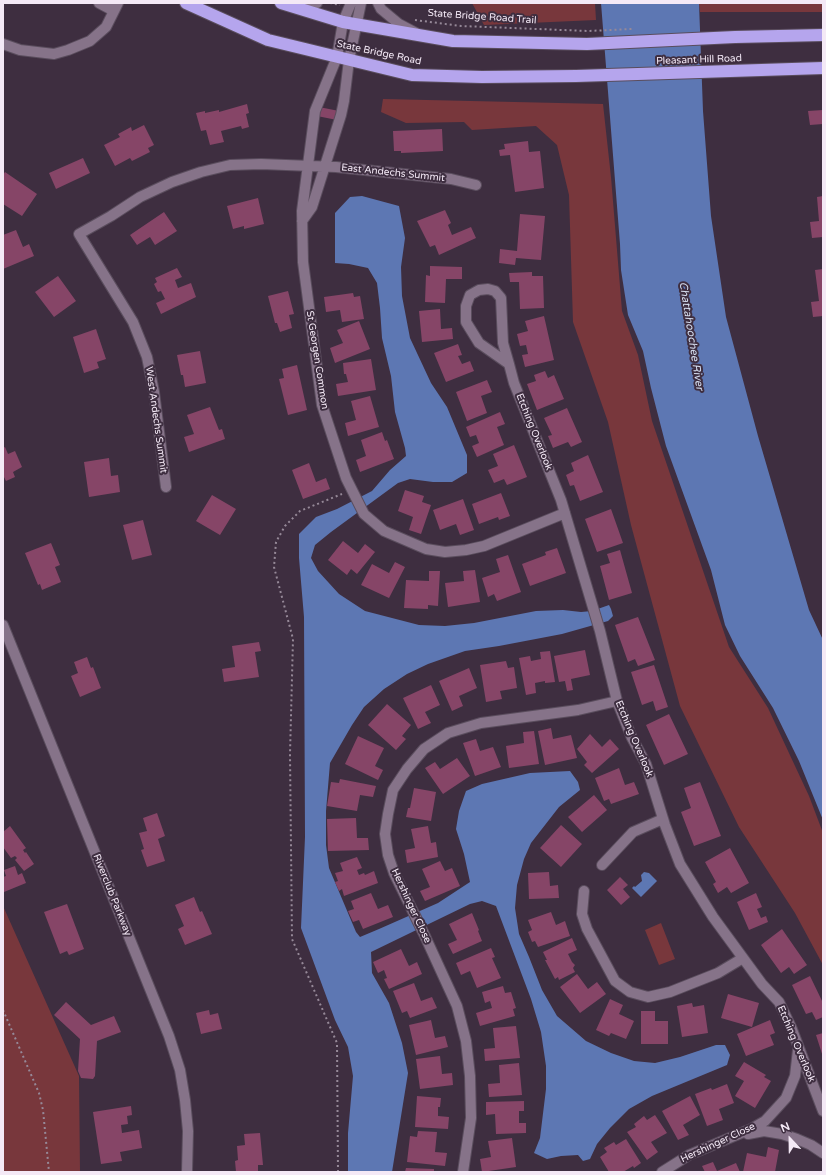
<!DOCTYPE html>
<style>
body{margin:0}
#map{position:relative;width:826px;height:1175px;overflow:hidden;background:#3e2e40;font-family:"Varela Round",sans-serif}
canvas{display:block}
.frame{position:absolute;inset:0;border:4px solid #f4e9f6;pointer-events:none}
.north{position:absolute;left:770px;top:1119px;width:40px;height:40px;-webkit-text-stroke:3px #3e2e40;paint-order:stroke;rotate:338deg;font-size:11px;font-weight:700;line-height:16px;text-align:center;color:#f4e9f6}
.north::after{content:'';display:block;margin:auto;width:14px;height:18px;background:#f4e9f6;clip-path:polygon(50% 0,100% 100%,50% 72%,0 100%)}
</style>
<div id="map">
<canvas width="826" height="1175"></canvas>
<div class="frame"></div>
<div class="north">N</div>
</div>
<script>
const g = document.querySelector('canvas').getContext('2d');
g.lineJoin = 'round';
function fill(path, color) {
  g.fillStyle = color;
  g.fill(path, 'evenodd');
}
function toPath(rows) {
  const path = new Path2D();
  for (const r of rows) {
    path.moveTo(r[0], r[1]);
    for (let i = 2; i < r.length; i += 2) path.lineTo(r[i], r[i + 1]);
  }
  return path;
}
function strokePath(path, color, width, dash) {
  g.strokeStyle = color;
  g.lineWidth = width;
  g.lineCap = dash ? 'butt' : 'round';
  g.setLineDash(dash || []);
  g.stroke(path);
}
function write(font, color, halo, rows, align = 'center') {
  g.font = font + ' "Varela Round",sans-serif';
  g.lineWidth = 4;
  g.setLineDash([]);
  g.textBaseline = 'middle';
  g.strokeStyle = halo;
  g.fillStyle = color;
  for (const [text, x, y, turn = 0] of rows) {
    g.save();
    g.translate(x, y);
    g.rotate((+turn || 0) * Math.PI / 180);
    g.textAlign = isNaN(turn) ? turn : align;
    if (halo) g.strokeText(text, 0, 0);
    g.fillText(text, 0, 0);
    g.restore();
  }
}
const green = toPath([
 [472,3,595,3,596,20,484,25],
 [699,3,823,3,823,12,700,12],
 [383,99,603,104,611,177,622,311,638,355,652,421,729,647,768,708,809,796,823,833,823,965,795,913,739,827,680,706,631,525,608,422,573,322,569,195,557,145,536,126,472,130,464,122,406,123,381,112],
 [3,906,79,1076,80,1172,3,1172],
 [661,923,675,959,659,965,645,930]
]);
const water = toPath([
 [601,3,699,3,703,111,711,216,726,317,758,436,809,610,823,640,823,820,799,761,773,708,740,656,725,625,711,570,666,446,651,388,643,351,628,315,621,270,620,244],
 [362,196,399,206,405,238,401,267,402,296,410,338,431,383,447,407,467,455,467,473,452,482,433,482,410,479,398,483,331,532,315,545,311,558,318,571,339,594,365,611,419,625,445,626,474,623,536,611,563,610,581,612,592,611,609,605,611,609,613,616,608,621,562,634,499,646,465,651,428,664,407,674,384,689,364,707,352,725,330,763,326,811,326,845,329,868,356,932,360,937,379,929,438,903,470,882,464,854,456,829,459,811,466,791,482,784,530,773,570,771,578,782,580,790,559,807,531,843,524,859,517,885,515,908,519,934,529,957,542,990,557,1016,586,1041,611,1053,634,1061,655,1063,680,1057,716,1045,725,1045,730,1055,727,1065,652,1096,629,1109,610,1128,597,1144,590,1159,583,1161,578,1155,561,1156,547,1159,534,1153,540,1138,546,1089,546,1066,541,1032,531,999,496,906,482,901,470,904,371,952,372,973,389,1003,402,1043,408,1073,392,1172,348,1172,348,1133,353,1076,348,1047,335,1020,301,928,305,837,304,617,299,558,299,534,316,517,337,509,372,491,390,470,406,456,405,448,395,412,391,376,382,338,380,308,377,283,368,268,349,264,335,263,335,213,350,197],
 [644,872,649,873,657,881,641,897,632,888,634,886,635,887,642,881,641,875]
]);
const building = toPath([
 [247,104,249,113,246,114,249,127,242,129,241,126,221,131,224,142,210,145,206,130,201,131,196,113,205,111,205,113,219,110,219,112],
 [319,107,339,111,337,120,317,116],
 [823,110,823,124,810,125,808,111],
 [144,125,154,145,148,148,150,152,132,161,130,158,115,166,104,145,120,137,118,134,131,127,132,131],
 [442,129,443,151,401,153,401,151,394,151,393,131],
 [528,141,529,152,540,151,544,188,515,192,510,155,500,156,499,150,505,149,504,144],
 [83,158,90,173,56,189,49,173],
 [5,172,37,194,22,216,3,204,3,175],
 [823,196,823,237,812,238,810,222,819,221,817,197],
 [258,198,264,224,244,229,244,226,233,229,227,206],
 [445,210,451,223,448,225,452,235,471,227,476,238,439,255,435,245,430,247,417,221],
 [164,212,177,231,155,245,150,237,137,245,130,235],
 [520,214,545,216,541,260,516,258,515,265,499,263,500,249,517,251],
 [16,230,23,247,29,244,34,256,3,269,3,235],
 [430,266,462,267,462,279,446,279,445,303,425,302,426,275,430,276],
 [177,268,182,277,175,280,178,288,191,283,196,297,161,314,156,303,165,299,161,291,158,292,154,284,157,282,155,278],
 [823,269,823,316,813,317,811,302,819,301,815,270],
 [532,272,532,276,543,276,544,308,520,309,519,282,510,282,509,273],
 [58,276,76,301,54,317,35,292],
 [288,291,294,314,289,315,292,328,280,332,277,323,275,323,268,296],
 [353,293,354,297,360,296,364,319,342,322,340,310,326,312,324,297],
 [440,309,441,329,452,328,453,339,422,342,419,311],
 [544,316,554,360,525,367,522,355,528,354,526,345,520,346,517,334,528,331,525,321],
 [359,321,370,349,335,363,330,348,343,343,337,330],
 [96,329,106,359,97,362,99,368,84,373,73,337],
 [458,344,462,355,458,356,462,364,470,361,474,371,446,382,434,353],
 [200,351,206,383,185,387,183,375,181,375,177,355],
 [371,359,376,390,338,396,336,384,348,382,346,374,344,374,343,363],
 [297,365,307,410,288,415,279,379,284,378,282,369],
 [545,371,548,378,554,375,564,399,537,410,527,384,536,381,534,375],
 [487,380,492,392,481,396,487,413,467,421,456,392],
 [370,396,379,427,348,436,345,423,356,420,351,401],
 [210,407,219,430,222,429,225,439,189,452,184,437,194,434,187,415],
 [567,408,582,442,571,447,568,442,553,448,548,436,552,435,544,418],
 [500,412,505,424,497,427,504,445,477,457,472,446,479,443,476,435,470,437,466,427],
 [382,432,385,441,387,440,394,459,360,472,356,460,366,456,361,440],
 [514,445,527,477,507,485,504,479,494,483,488,470,498,466,493,454],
 [5,447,8,454,15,451,22,467,13,472,15,477,6,481,3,475,3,448],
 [588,455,603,492,580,501,574,485,570,486,566,475,574,471,571,463],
 [109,458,111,476,118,475,120,492,89,497,84,462],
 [309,463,316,482,326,478,330,489,303,499,292,470],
 [405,490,424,496,422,502,431,505,421,534,409,530,413,517,398,511],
 [501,493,510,516,499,520,498,517,479,524,472,504],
 [212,495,236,509,220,535,196,521],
 [463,499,474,530,460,535,456,524,440,530,433,510],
 [611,509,623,543,597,552,585,519],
 [143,520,152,555,132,560,123,525],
 [343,541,358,553,365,544,375,552,357,574,351,569,347,575,328,560],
 [51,543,60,565,55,567,61,582,42,590,40,584,38,585,25,553],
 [557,548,566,573,530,586,522,564,546,555,545,552],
 [620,550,632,593,609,600,600,566,610,563,607,554],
 [508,555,521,592,497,601,494,594,488,597,482,578,500,572,496,559],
 [395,562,405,567,389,598,361,585,372,564,389,573],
 [475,570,480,602,448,607,445,583,464,581,463,571],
 [429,571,440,571,438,606,428,605,428,609,404,608,406,580,429,581],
 [638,617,655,660,638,666,635,659,628,662,615,625],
 [259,642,261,651,255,652,259,677,224,682,222,669,235,667,232,646],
 [585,650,590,675,571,679,573,690,567,691,565,681,559,682,554,656],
 [550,651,555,682,545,683,545,681,535,683,536,693,526,695,519,658,530,656,531,661,541,659,540,652],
 [87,657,91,668,93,667,101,688,80,697,71,676,78,673,74,662],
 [506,661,508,668,514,667,517,688,500,691,502,699,486,702,480,665],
 [654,665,668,707,656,711,653,701,642,705,631,672],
 [469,668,477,688,459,696,463,706,452,711,439,681],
 [431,685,440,705,425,712,431,723,418,729,403,698],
 [387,704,411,725,402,736,406,739,396,750,368,725],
 [669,714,688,754,664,765,646,725],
 [551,728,553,739,571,735,577,758,545,765,538,731],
 [534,731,539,764,509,768,506,746,524,743,523,732],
 [590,734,602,747,610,739,619,749,592,773,584,765,587,762,577,749],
 [358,736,384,748,375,766,383,770,378,780,345,764],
 [476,739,480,751,493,747,501,767,475,776,463,743],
 [457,758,470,776,443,794,425,768,435,762,440,769],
 [619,768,625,785,634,782,639,794,611,804,609,799,604,801,595,778],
 [340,779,376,786,373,797,360,795,357,811,327,806,331,782,339,783],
 [700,782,721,836,694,846,681,812,691,808,684,788],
 [414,788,436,792,431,821,406,817,408,808,410,808],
 [594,795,607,810,582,832,568,817],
 [157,813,165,836,158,839,165,861,147,867,141,850,144,849,139,833,147,831,143,818],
 [356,818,357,838,368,838,369,850,328,851,327,819],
 [561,825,582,844,561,867,540,848],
 [10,826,26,848,23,850,25,853,26,852,34,864,24,871,15,860,17,858,15,856,11,858,3,847,3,832],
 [428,826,431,843,436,842,438,857,407,863,405,850,415,848,411,829],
 [730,848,749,883,731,893,727,887,718,893,713,884,716,882,705,862],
 [357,857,362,868,357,870,359,875,364,873,365,875,374,871,378,883,344,896,342,889,339,891,335,882,338,881,335,873,343,871,340,863],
 [440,861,445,871,452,868,460,886,425,901,420,891,430,887,422,869],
 [15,866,18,875,22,873,26,883,4,892,3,877,6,876,4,870],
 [549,872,550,886,558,885,559,898,529,899,528,873],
 [620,877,628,885,623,889,630,897,621,905,607,890],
 [371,893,378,909,388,905,393,917,363,929,359,920,353,922,348,911,354,909,351,901],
 [756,893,762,907,757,909,761,918,766,916,768,922,749,930,737,902],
 [194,897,200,912,202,911,212,934,185,945,178,929,184,926,175,905],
 [67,904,84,949,69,955,67,951,60,954,44,912],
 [551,912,556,925,565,921,570,936,538,947,535,941,532,942,528,932,532,930,528,920],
 [472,913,479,930,478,931,482,941,453,954,448,944,457,940,449,924],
 [782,929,807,965,794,974,789,967,781,973,761,945],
 [572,938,577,950,568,954,572,962,575,965,573,968,575,972,559,980,558,977,555,979,545,960,547,960,543,952],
 [491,948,495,957,492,958,501,978,477,988,470,971,461,975,456,963],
 [401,949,409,966,417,962,422,974,389,989,384,979,387,978,384,970,378,973,373,962],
 [577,974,588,989,597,982,606,994,580,1013,560,987],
 [810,976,823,1003,823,1017,816,1020,812,1012,806,1014,792,985],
 [414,983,421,1001,432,997,437,1008,410,1018,407,1011,402,1013,393,991],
 [503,986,505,993,511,992,516,1008,513,1009,515,1016,480,1026,476,1013,492,1008,490,1001,485,1003,482,992],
 [728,994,759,1003,752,1027,721,1018],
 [610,999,623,1005,619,1014,634,1021,626,1039,611,1033,609,1036,596,1030],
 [66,1002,91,1025,114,1016,121,1032,97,1041,95,1076,93,1079,81,1078,78,1071,80,1039,54,1015],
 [692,1003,693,1007,704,1005,708,1033,682,1037,677,1006],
 [209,1010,210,1015,218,1013,222,1029,201,1034,196,1013],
 [641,1011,655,1011,655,1021,668,1021,668,1044,641,1044],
 [431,1020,435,1038,445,1036,448,1047,416,1055,409,1025],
 [770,1020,775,1033,770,1035,774,1045,746,1056,737,1034],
 [516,1026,520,1058,485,1061,484,1049,495,1048,493,1028],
 [823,1033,823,1057,816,1035],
 [440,1056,442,1074,452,1073,453,1085,420,1089,416,1059],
 [744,1062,766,1075,764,1077,771,1081,755,1108,735,1096,744,1081,735,1076],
 [519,1063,522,1095,489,1097,488,1084,500,1083,499,1065],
 [727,1084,734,1103,719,1109,723,1120,707,1126,695,1094,711,1088,712,1090],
 [417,1096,441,1098,440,1107,438,1107,438,1116,449,1117,448,1129,415,1127],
 [690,1096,700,1115,683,1125,689,1135,678,1140,662,1111],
 [524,1101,524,1111,519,1111,519,1123,526,1123,526,1133,496,1134,495,1114,486,1115,486,1102],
 [131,1106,132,1115,127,1116,128,1124,121,1125,122,1133,139,1130,142,1148,120,1152,122,1161,101,1164,93,1112],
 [655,1115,667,1133,651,1142,658,1152,647,1160,627,1132,636,1127,634,1124,644,1116,647,1120],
 [418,1131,437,1132,435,1152,447,1153,445,1166,407,1162,410,1136,417,1137],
 [260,1133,263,1165,258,1165,258,1172,236,1172,235,1161,238,1160,237,1146,245,1145,244,1134],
 [512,1138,516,1167,482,1172,480,1159,491,1157,488,1141],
 [626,1139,641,1163,634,1168,633,1166,623,1172,609,1172,600,1157,607,1152,604,1148,614,1142,616,1145],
 [768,1147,779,1150,775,1172,743,1172,747,1153,766,1157],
 [713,1162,717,1171,736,1163,740,1172,705,1172,702,1166],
 [406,1168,434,1169,434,1172,405,1172]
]);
const path = toPath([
 [330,3,340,5],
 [415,20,461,26,588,31,632,29],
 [3,1010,39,1093,43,1110,49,1172],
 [338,1172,337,1043,292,939,290,754,293,639,274,567,276,542,285,526,300,511,342,494]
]);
const minor = toPath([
 [99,3,114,11,118,3],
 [351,3,343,22,337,57,315,111,302,211,303,262,322,405,346,478,364,514,384,531,426,549,445,552,466,550,484,546,565,513],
 [378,3,381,9,399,24,416,33],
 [303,10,317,3],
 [3,44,20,50,54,54,68,50,90,41,106,27,114,11],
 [302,221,312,207,341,115,344,101,349,60,361,3],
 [509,364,479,343,466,322,466,306,470,295,479,290,488,289,495,291,501,298,503,343,509,364,514,383,561,500,600,631,617,701,632,738,646,764,665,825,680,864,713,917,762,984,779,1002,791,1027,823,1111],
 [166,487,154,392,147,357,133,322,79,234,111,216,140,197,172,182,201,172,230,165,261,164,336,167,451,179,476,185],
 [3,625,169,1036,180,1070,185,1100,188,1131,187,1172],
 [602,865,633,832,663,819],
 [584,891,582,914,587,929,615,981,630,992,648,997,670,992,718,973,743,958],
 [748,1134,764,1131,782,1134,797,1139,811,1145,823,1153],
 [463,1172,471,1118,470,1076,466,1041,457,1006,424,934,394,873,388,855,385,834,388,814,393,790,407,769,424,749,448,733,481,723,578,710,617,701],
 [662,1172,689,1155,751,1129,765,1121,786,1098,795,1076,798,1050]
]);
const highway = toPath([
 [186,3,268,40,412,75,482,77,576,76,823,68],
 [281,3,343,22,453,41,587,44,735,37,823,35]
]);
const streetNames = [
 ["State Bridge Road Trail",482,17,4],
 ["State Bridge Road",379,53,12],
 ["Pleasant Hill Road",699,60,-2],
 ["East Andechs Summit",393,173,6],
 ["St Georgen Common",317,360,81],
 ["West Andechs Summit",156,420,82],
 ["Etching Overlook",534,432,68],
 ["Etching Overlook",634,739,67],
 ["Riverclub Parkway",112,895,68],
 ["Hershinger Close",411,906,65],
 ["Etching Overlook",796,1044,67],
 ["Hershinger Close",718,1143,-25]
];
const waterNames = [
 ["Chattahoochee River",691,336,81]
];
fill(green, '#78373c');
fill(water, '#5d77b3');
fill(building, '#864567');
strokePath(minor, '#5a4d5d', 12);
strokePath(highway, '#5a4d5d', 14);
strokePath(path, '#968998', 2, [2, 3]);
strokePath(minor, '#867389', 10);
strokePath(highway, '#b5a5ed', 12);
write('10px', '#f4e9f6', '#3e2e40', streetNames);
write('italic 11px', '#d6def0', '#3e2e40', waterNames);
</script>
